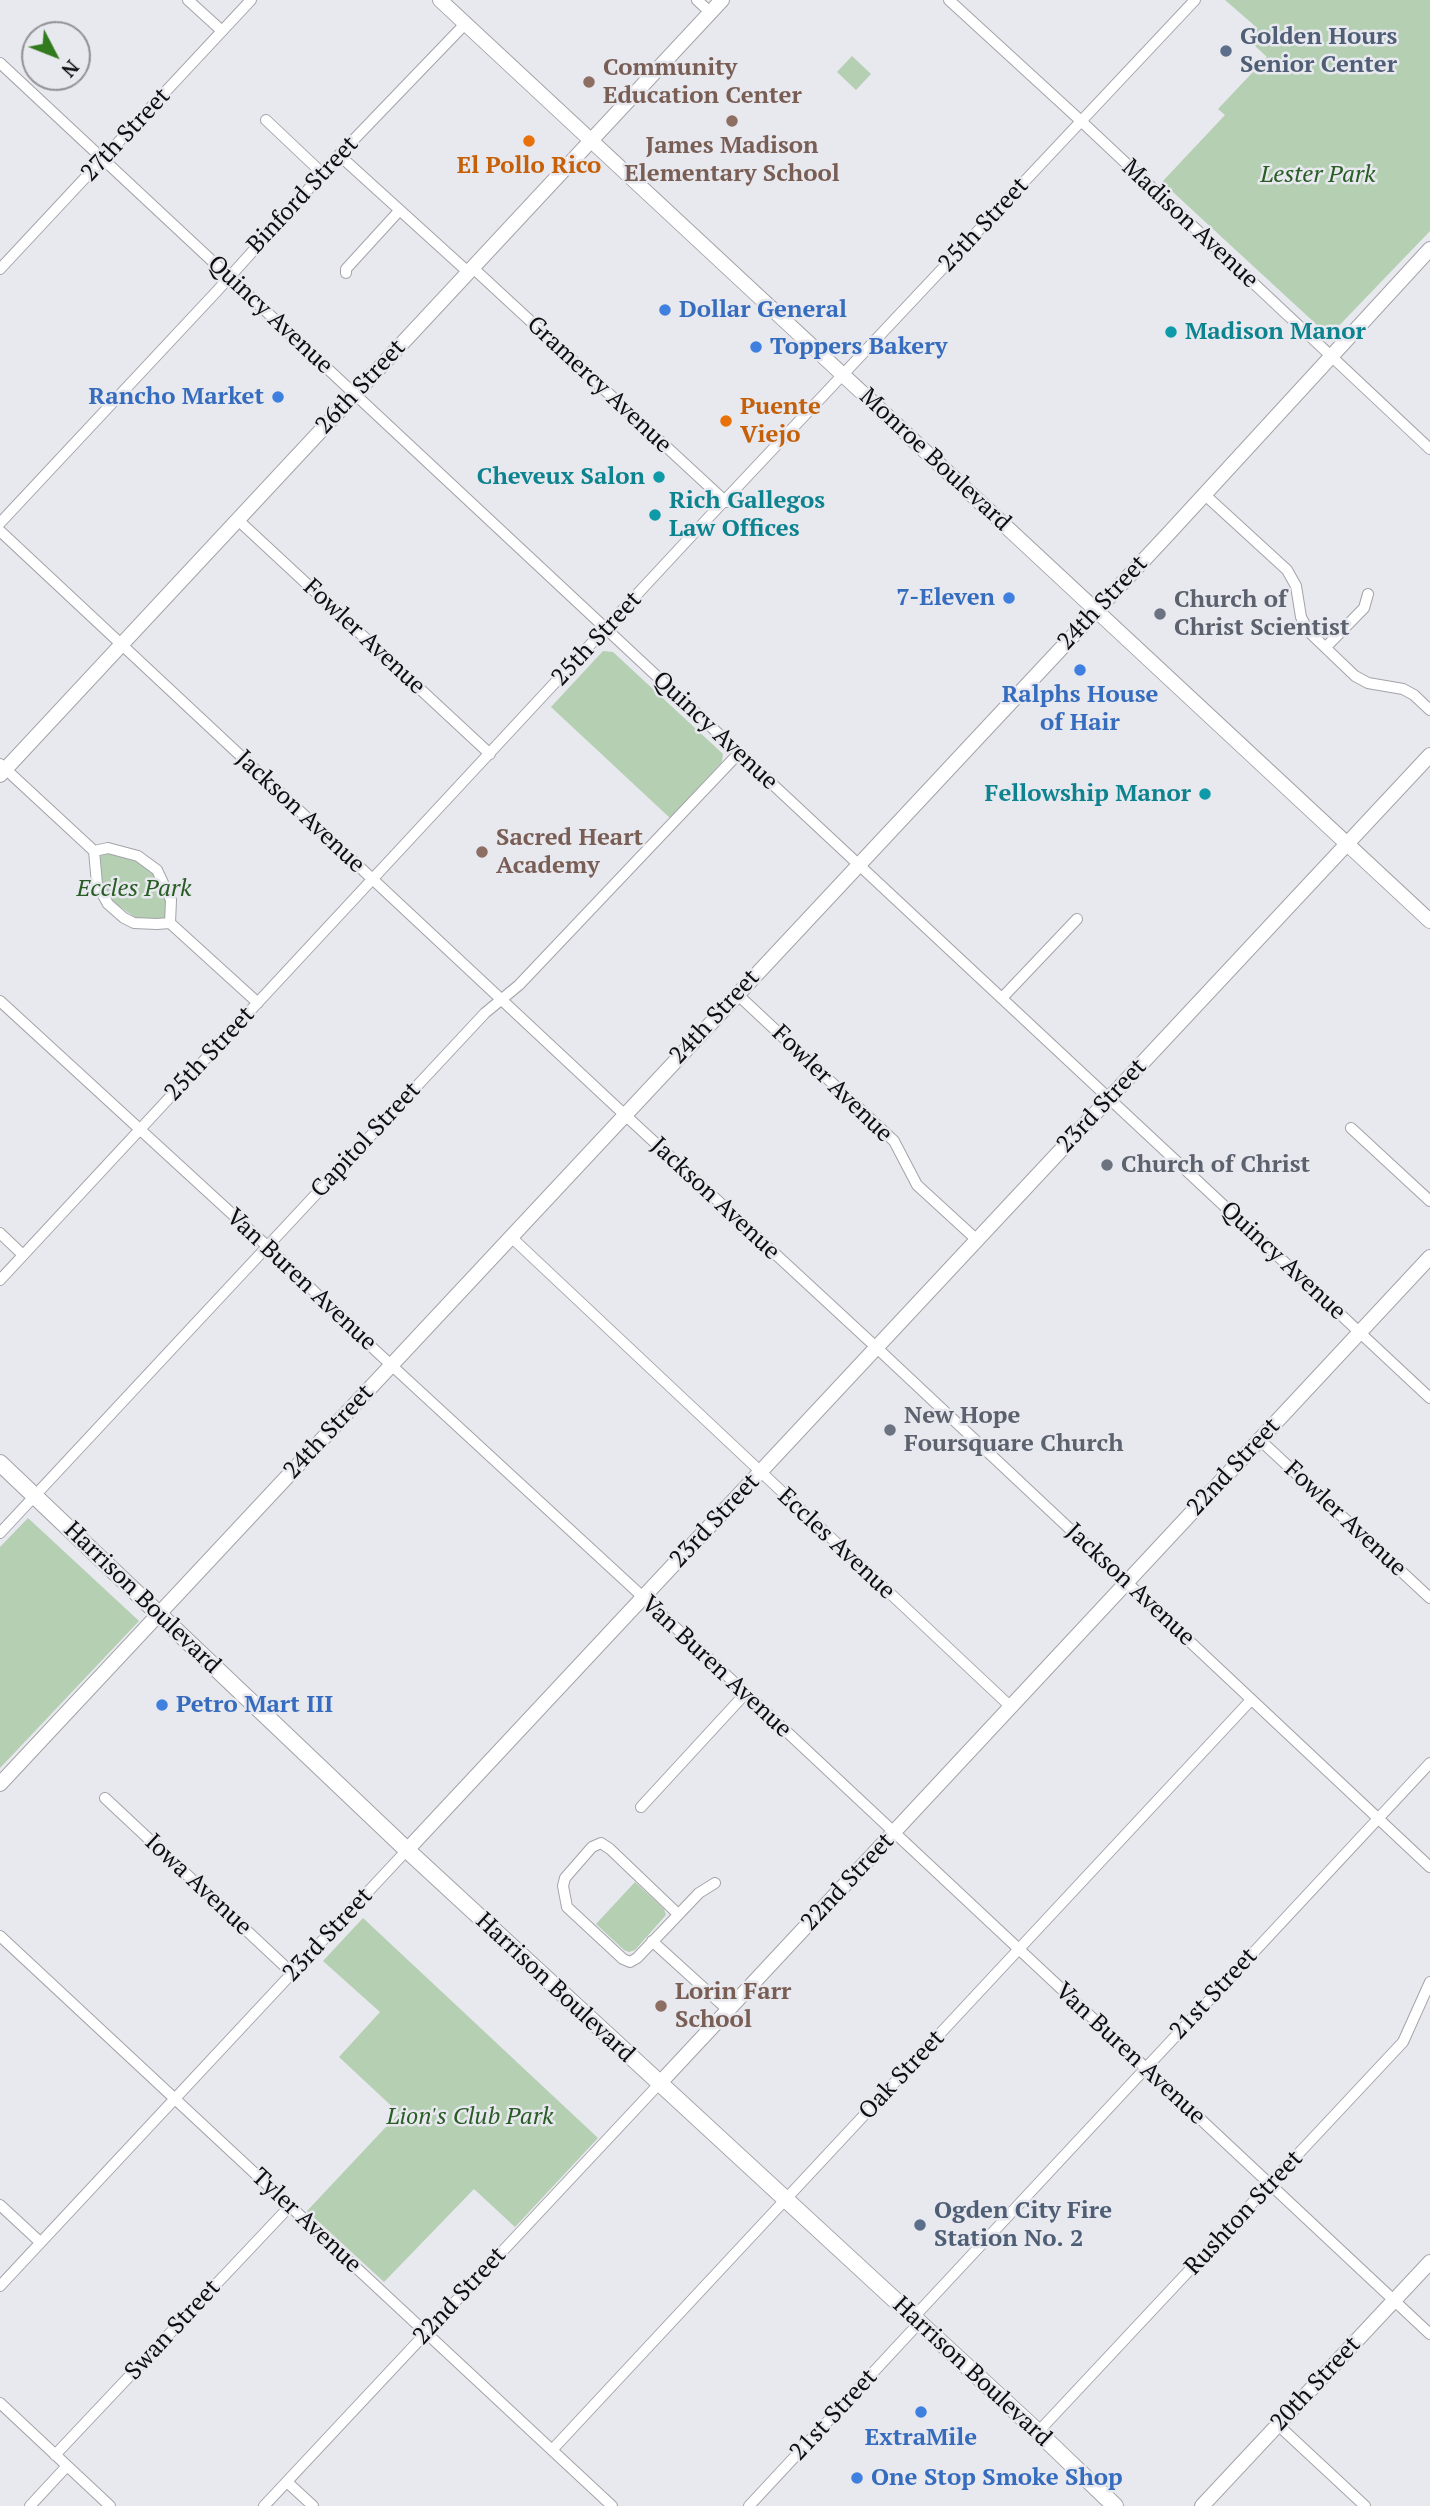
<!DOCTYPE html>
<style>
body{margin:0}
#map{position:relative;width:1430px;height:2506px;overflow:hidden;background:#e8e8ef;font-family:"PT Serif",serif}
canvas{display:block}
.north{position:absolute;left:21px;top:21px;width:70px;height:70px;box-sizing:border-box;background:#e8e8ef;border:2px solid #919196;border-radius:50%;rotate:132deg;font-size:19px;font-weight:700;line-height:28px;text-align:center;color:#0e0e10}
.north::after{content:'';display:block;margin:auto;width:24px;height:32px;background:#327a1e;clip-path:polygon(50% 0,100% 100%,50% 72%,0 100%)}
</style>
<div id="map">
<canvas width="1430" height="2506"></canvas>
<div class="north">N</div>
</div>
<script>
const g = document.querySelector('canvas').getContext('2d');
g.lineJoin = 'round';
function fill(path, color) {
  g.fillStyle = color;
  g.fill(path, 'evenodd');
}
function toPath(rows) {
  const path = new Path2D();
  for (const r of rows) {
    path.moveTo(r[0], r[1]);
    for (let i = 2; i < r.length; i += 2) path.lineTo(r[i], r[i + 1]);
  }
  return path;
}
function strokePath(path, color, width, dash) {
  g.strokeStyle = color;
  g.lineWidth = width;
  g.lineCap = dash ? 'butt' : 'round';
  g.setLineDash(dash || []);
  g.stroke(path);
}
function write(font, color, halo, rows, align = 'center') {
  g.font = font + ' "PT Serif",serif';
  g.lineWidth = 5;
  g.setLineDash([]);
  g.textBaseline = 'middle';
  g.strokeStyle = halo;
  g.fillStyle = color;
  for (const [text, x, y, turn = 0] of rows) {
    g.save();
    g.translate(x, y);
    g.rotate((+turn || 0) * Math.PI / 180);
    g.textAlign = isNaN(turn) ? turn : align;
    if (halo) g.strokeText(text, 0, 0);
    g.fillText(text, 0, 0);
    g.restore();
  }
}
const green = toPath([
 [1225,0,1430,0,1430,231,1329,336,1162,182,1225,115,1218,109,1267,57,1255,46,1260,40,1250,31,1255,26],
 [852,56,871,74,856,90,837,72],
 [603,651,613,652,723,754,722,762,670,818,551,707],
 [106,853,135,860,151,871,157,879,166,898,165,918,155,921,136,918,112,901,101,883,99,860,101,855],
 [28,1518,139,1621,0,1768,0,1547],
 [635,1882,664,1909,666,1915,635,1950,629,1952,624,1950,596,1924],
 [363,1918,598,2138,515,2227,474,2189,384,2282,307,2211,399,2113,339,2057,380,2012,323,1961]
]);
const street = toPath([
 [188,0,222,31],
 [697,0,711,13],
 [949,0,1081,121,1430,449],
 [0,63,1430,1398],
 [266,120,322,173],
 [339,155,468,272],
 [473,268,726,502],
 [0,269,251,0],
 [346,273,346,269,399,211],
 [1204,494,1287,570,1296,586,1301,617,1309,632,1355,676,1368,683,1403,689,1414,695,1430,710],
 [238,520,490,754],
 [0,523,217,291,339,155,465,24],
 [0,531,611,1102,877,1348,1430,1867],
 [1326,647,1364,608,1368,594],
 [0,764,94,851],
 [108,848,138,856,157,870,171,900,170,923,157,924,134,923,124,918,108,904,97,884,94,851,108,848],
 [170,923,258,1003],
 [737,994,894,1141,917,1185,977,1240],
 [1002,998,1077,919],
 [0,1001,267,1246,376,1351,644,1598,1430,2334],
 [1351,1128,1430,1201],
 [0,1233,23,1255],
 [511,1237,1011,1707],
 [0,1280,694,533,1195,0],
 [1260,1440,1430,1598],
 [0,1533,485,1013,519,985,739,753],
 [105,1798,292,1973],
 [641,1807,745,1694],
 [678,1914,610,1849,601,1843,592,1847,565,1878,563,1886,567,1907,623,1959,630,1962,637,1958,699,1893,715,1883],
 [0,1936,612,2506],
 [652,1941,728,2010],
 [0,2205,40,2242],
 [0,2286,407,1850],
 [913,2318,1430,1763],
 [0,2403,110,2506],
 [1278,2425,1365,2506],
 [1038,2432,1403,2042,1430,1982],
 [552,2450,1251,1700],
 [55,2455,290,2206],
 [287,2482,313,2506],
 [30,2506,67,2466],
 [264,2506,659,2084],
 [749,2506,919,2323]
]);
const secondary = toPath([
 [440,0,1430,921],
 [0,775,722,0],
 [0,1784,1170,532,1430,249],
 [407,1850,1430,755],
 [659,2084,1430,1257],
 [1202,2506,1430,2262]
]);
const primary = toPath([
 [0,1463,407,1850,1038,2432,1115,2506]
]);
const markers = [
 [1226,51,7,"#5c6f8a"],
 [589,82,7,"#8d6e63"],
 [732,121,7,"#8d6e63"],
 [529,141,7,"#e8710a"],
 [665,310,7,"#3f7fe0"],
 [1171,332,7,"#0f9aa8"],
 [756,347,7,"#3f7fe0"],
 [278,397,7,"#3f7fe0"],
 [726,421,7,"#e8710a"],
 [659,477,7,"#0f9aa8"],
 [655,515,7,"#0f9aa8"],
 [1009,598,7,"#3f7fe0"],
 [1160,614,7,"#6b7280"],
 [1080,670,7,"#3f7fe0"],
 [1205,794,7,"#0f9aa8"],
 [482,852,7,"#8d6e63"],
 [1107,1165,7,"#6b7280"],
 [890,1430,7,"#6b7280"],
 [162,1705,7,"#3f7fe0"],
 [661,2006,7,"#8d6e63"],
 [920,2225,7,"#5c6f8a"],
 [921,2412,7,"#3f7fe0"],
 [857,2478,7,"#3f7fe0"]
];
const serviceNames = [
 ["Golden Hours",1240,37],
 ["Senior Center",1240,65],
 ["Ogden City Fire",934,2211],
 ["Station No. 2",934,2239]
];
const educationNames = [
 ["Community",603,68],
 ["Education Center",603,96],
 ["James Madison",732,146,"center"],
 ["Elementary School",732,174,"center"],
 ["Sacred Heart",496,838],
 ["Academy",496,866],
 ["Lorin Farr",675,1992],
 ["School",675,2020]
];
const streetNames = [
 ["27th Street",126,135,-47],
 ["Binford Street",303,195,-47],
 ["Madison Avenue",1190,224,43],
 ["25th Street",984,225,-47],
 ["Quincy Avenue",270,315,43],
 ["Gramercy Avenue",599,385,43],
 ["26th Street",361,387,-47],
 ["Monroe Boulevard",935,460,43],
 ["24th Street",1103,603,-47],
 ["Fowler Avenue",364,637,43],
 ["25th Street",597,639,-47],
 ["Quincy Avenue",715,731,43],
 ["Jackson Avenue",300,812,43],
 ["24th Street",715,1017,-47],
 ["25th Street",210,1054,-47],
 ["Fowler Avenue",832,1084,44],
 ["23rd Street",1102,1106,-47],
 ["Capitol Street",366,1140,-47],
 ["Jackson Avenue",715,1199,43],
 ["Quincy Avenue",1283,1261,43],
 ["Van Buren Avenue",301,1280,43],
 ["24th Street",329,1432,-47],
 ["22nd Street",1234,1467,-47],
 ["Fowler Avenue",1345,1519,43],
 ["23rd Street",715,1521,-47],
 ["Eccles Avenue",836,1544,43],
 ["Jackson Avenue",1130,1585,43],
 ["Harrison Boulevard",142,1598,44],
 ["Van Buren Avenue",716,1667,43],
 ["22nd Street",848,1882,-47],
 ["Iowa Avenue",198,1885,43],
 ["23rd Street",328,1935,-47],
 ["Harrison Boulevard",555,1988,43],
 ["21st Street",1214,1994,-47],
 ["Van Buren Avenue",1130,2054,43],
 ["Oak Street",902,2075,-47],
 ["Rushton Street",1244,2213,-47],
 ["Tyler Avenue",306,2221,43],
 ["22nd Street",460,2296,-47],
 ["Swan Street",173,2330,-47],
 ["Harrison Boulevard",972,2372,43],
 ["20th Street",1316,2384,-47],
 ["21st Street",834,2415,-47]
];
const foodNames = [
 ["El Pollo Rico",529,166],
 ["Puente",740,407,"left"],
 ["Viejo",740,435,"left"]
];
const parkNames = [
 ["Lester Park",1318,175],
 ["Eccles Park",134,889],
 ["Lion's Club Park",470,2117]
];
const shopNames = [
 ["Dollar General",679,310],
 ["Toppers Bakery",770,347],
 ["Rancho Market",264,397,"right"],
 ["7-Eleven",995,598,"right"],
 ["Ralphs House",1080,695,"center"],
 ["of Hair",1080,723,"center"],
 ["Petro Mart III",176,1705],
 ["ExtraMile",921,2438,"center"],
 ["One Stop Smoke Shop",871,2478]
];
const cultureNames = [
 ["Madison Manor",1185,332],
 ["Cheveux Salon",645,477,"right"],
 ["Rich Gallegos",669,501],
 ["Law Offices",669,529],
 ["Fellowship Manor",1191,794,"right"]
];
const worshipNames = [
 ["Church of",1174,600],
 ["Christ Scientist",1174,628],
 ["Church of Christ",1121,1165],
 ["New Hope",904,1416],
 ["Foursquare Church",904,1444]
];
fill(green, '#b4cfb2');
strokePath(street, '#a3a3a9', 12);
strokePath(secondary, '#a3a3a9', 16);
strokePath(primary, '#a3a3a9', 18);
strokePath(street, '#fff', 10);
strokePath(secondary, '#fff', 14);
strokePath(primary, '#fff', 16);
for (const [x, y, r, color] of markers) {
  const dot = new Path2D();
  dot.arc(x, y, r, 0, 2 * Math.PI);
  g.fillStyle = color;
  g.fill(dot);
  strokePath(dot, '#e8e8ef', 2.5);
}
write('bold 24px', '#4e5e75', '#e8e8ef', serviceNames, 'left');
write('bold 24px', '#785e54', '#e8e8ef', educationNames, 'left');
write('24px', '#0e0e10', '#e8e8ef', streetNames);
write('bold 24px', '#c56008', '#e8e8ef', foodNames);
write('italic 24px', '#295d26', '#e8e8ef', parkNames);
write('bold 24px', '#366cbe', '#e8e8ef', shopNames, 'left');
write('bold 24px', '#0d838f', '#e8e8ef', cultureNames, 'left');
write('bold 24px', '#5b616d', '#e8e8ef', worshipNames, 'left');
</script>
